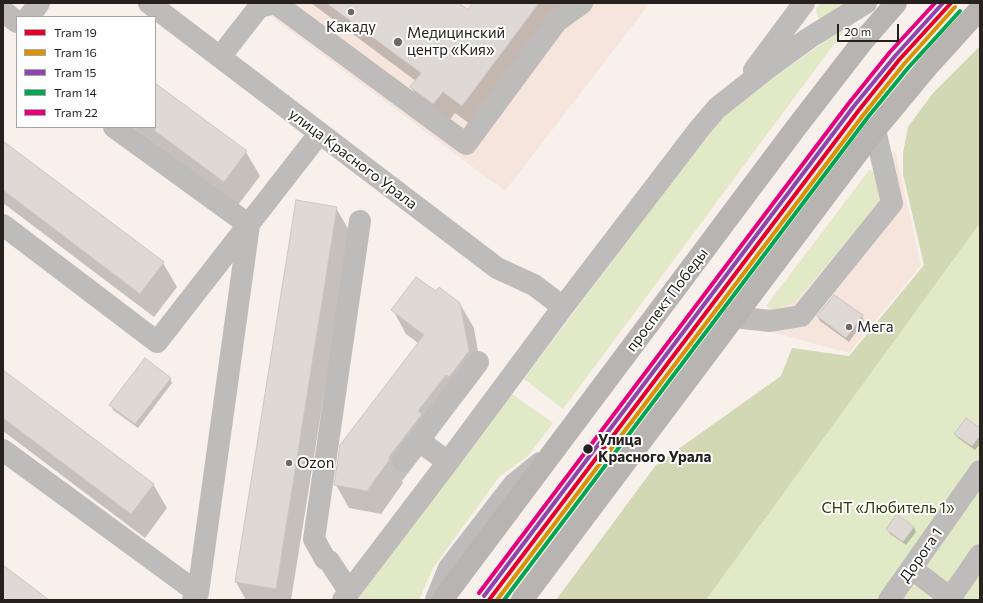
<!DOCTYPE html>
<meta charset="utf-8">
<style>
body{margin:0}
#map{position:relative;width:983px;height:603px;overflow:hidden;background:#f7f0eb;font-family:Commissioner,sans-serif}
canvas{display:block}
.frame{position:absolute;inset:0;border:4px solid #26211e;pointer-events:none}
.legend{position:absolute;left:16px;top:16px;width:140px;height:112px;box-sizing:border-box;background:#fff;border:1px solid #a8a6a5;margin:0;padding:5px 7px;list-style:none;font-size:12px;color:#26211e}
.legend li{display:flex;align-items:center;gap:8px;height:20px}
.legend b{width:20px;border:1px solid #a8a6a5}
.scale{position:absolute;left:837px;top:24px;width:62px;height:18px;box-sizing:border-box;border:2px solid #26211e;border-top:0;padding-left:5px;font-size:12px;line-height:14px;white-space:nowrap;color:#26211e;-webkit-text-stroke:3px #fff;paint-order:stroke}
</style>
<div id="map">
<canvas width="983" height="603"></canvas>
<div class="frame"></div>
<ul class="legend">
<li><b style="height:5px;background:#e4002b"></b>Tram 19</li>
<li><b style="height:5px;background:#d89204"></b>Tram 16</li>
<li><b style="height:5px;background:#8e44ad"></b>Tram 15</li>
<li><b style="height:5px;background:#00a651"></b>Tram 14</li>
<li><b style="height:5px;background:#e5007d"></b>Tram 22</li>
</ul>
<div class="scale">20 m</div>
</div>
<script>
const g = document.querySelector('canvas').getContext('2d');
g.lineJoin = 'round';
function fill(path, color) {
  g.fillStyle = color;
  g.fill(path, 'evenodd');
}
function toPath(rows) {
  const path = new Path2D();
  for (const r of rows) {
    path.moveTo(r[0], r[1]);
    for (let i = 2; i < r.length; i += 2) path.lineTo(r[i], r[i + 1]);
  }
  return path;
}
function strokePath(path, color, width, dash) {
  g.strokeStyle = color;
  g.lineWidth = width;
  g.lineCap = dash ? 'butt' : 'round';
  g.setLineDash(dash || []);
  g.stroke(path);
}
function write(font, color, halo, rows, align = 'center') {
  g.font = font + ' Commissioner,sans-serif';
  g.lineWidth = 4;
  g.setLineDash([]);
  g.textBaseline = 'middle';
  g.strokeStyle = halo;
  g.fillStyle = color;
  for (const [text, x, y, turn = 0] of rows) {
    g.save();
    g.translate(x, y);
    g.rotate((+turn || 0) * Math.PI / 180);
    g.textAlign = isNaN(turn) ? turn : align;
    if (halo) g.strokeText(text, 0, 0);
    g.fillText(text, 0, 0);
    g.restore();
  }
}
const commercial = toPath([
 [253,3,650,3,505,191],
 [895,150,921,265,849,353,754,327]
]);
const green = toPath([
 [820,3,856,3,824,23,818,18,816,10],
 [846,28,563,409,524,379,661,196,722,118,740,101,843,29],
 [870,169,874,173,878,188,879,203,795,302,774,310,766,306],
 [980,223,980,600,706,600],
 [512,394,553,423,528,456,499,477,433,568,419,600,357,600]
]);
const forest = toPath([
 [980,46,980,223,706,600,556,600,656,465,781,376,792,348,849,356,924,265,903,174,903,153,908,127,933,93]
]);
const shadow = toPath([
 [311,3,457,3,468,11,474,3,567,3,474,127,455,113,446,125,424,109,411,87,416,81],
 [155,84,246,152,260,176,238,205,133,127,155,127],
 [3,152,163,263,177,287,154,317,3,203],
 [336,208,350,232,291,600,246,600,236,582],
 [436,292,460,304,474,328,482,375,463,400,460,398,432,433,435,438,402,481,403,483,381,514,349,508,336,485,418,343,406,334,393,310],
 [862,316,864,321,849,342,820,321,818,317],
 [3,371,153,484,167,508,145,538,3,431],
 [170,378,172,383,138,428,113,410,111,405],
 [980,430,980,444,975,450,958,438,955,434],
 [914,527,916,532,906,545,890,534,888,529]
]);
const building = toPath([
 [326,3,459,3,468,10,473,3,539,3,462,106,443,92,433,104,410,87,421,73,326,3],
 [155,83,247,151,224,182,155,131,155,83],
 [3,141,164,262,140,294,3,190,3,141],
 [296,200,337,207,276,589,235,582,296,200],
 [416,277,436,291,439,287,460,303,469,351,449,377,446,375,418,411,422,414,388,458,390,459,367,491,334,485,340,445,424,335,391,310,416,277],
 [834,295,863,315,846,338,817,316,834,295],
 [145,358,171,378,135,424,109,405,145,358],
 [3,370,154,484,131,514,3,418,3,370],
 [966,418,980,428,980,436,972,446,954,434,966,418],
 [897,514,914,527,903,542,886,529,897,514],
 [3,565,49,600,3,600,3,565]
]);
const minor = toPath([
 [149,3,497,268,534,285,563,307],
 [3,11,17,22],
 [29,17,39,3],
 [220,57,259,7,275,3,466,144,557,21,582,3],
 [754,70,804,3],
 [114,127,249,225,198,593,193,600],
 [3,225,157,342,319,134],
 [734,317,770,321,801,316,892,203,875,130],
 [419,441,448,462],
 [3,450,198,593],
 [403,461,478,362],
 [912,569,953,600],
 [349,591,329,561,325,559,314,539,360,221],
 [343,600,448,462,563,307,700,128,717,108,769,67,809,38,866,3],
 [436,600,449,568,514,484,540,463],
 [889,600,980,471],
 [949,600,980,555]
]);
const major = toPath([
 [442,600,795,129,863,41,896,3],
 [522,600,875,130,929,65,980,9]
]);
const tram1 = toPath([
 [489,600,859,110,899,60,951,3]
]);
const tram2 = toPath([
 [497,600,864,114,904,64,955,7]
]);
const tram3 = toPath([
 [484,596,854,106,895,56,943,3]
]);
const tram4 = toPath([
 [504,600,868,117,908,68,960,11]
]);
const tram5 = toPath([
 [479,593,849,103,890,52,935,3]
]);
const markers = [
 [351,12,4,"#6f6966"],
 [398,42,5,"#6f6966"],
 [849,327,4,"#6f6966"],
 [588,449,5.5,"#26211e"],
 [289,463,4,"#6f6966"]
];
const poiNames = [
 ["Какаду",351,27,"center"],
 ["Медицинский",407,33],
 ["центр «Кия»",407,50],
 ["Мега",857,327],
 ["Ozon",297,463]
];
const streetNames = [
 ["улица Красного Урала",353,159,37],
 ["проспект Победы",667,300,-53],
 ["Дорога 1",921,555,-55]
];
const stopNames = [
 ["Улица",598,440],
 ["Красного Урала",598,457]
];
const parkNames = [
 ["СНТ «Любитель 1»",888,508]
];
fill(commercial, '#f5e5dc');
fill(green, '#e2e9c7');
fill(forest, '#d1d8b3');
fill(shadow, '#0003');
fill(building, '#ded9d5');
strokePath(building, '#ccc6c2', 1);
strokePath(minor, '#bebbbb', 22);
strokePath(major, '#b8b4b2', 22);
strokePath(tram1, '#e4002b', 4);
strokePath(tram2, '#d89204', 4);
strokePath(tram3, '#8e44ad', 4);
strokePath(tram4, '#00a651', 4);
strokePath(tram5, '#e5007d', 4);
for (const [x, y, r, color] of markers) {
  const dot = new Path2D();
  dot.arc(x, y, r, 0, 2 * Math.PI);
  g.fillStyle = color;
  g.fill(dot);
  strokePath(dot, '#fff', 1.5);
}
write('15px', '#26211e', '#fff', poiNames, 'left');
write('15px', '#26211e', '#fff', streetNames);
write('bold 15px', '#26211e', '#fff', stopNames, 'left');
write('15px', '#2c3706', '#fff', parkNames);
</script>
